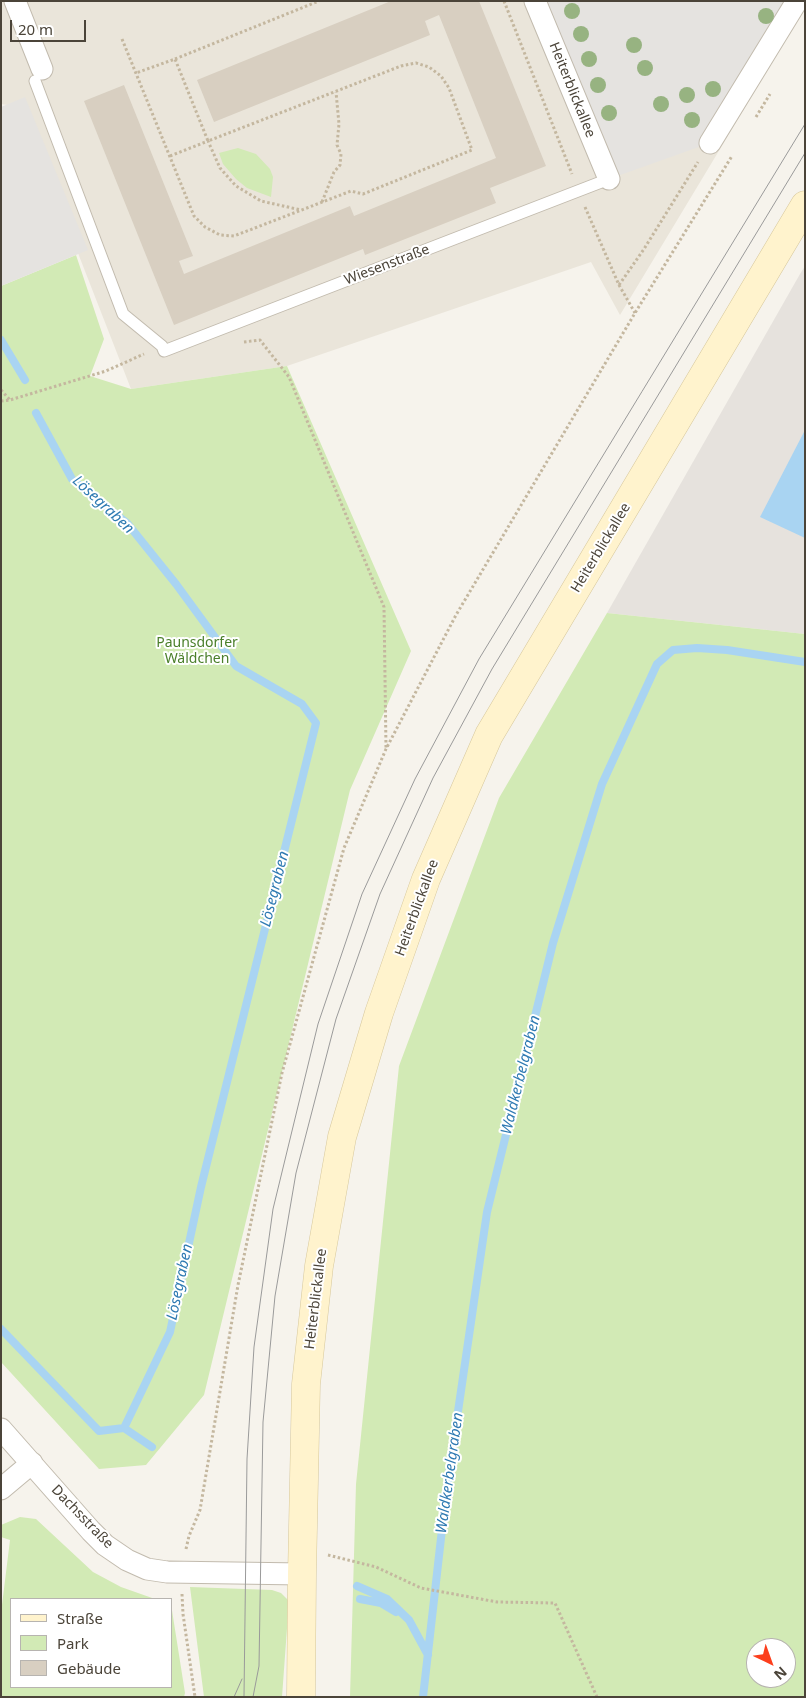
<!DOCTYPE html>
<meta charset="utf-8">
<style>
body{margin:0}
#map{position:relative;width:806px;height:1698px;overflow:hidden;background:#f6f3ec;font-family:"Noto Sans",sans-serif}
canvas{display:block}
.frame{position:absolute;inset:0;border:2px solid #4b4439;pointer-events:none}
.legend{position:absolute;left:10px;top:1598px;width:162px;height:90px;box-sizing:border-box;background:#fff;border:1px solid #b7b4b0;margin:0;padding:6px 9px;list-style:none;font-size:15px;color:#4b4439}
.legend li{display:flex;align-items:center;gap:10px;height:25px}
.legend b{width:25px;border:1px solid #b7b4b0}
.north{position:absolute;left:746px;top:1638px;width:50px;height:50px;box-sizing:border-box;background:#fff;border:1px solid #b7b4b0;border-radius:50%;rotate:138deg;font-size:14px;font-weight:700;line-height:20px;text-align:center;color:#4b4439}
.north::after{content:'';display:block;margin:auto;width:18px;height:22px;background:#fc3f1d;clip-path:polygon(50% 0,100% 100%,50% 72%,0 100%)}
.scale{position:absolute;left:10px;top:20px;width:76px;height:22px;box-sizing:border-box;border:2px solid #4b4439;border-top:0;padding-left:6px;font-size:15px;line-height:18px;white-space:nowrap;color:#4b4439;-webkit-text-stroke:4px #fff;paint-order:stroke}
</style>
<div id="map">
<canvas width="806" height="1698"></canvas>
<div class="frame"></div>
<ul class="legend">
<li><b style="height:6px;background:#fff3cd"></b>Straße</li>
<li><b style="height:14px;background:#d2eab5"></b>Park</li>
<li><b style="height:14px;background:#d8cfc1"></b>Gebäude</li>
</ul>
<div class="north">N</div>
<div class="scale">20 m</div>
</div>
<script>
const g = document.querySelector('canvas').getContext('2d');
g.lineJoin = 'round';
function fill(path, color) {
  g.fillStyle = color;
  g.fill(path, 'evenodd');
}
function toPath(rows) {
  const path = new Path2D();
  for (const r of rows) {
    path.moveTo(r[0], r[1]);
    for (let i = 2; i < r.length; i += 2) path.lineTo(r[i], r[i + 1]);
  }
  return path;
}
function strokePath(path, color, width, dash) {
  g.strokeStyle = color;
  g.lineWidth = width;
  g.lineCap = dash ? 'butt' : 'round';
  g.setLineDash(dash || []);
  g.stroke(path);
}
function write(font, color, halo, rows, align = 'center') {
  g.font = font + ' "Noto Sans",sans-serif';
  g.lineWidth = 4;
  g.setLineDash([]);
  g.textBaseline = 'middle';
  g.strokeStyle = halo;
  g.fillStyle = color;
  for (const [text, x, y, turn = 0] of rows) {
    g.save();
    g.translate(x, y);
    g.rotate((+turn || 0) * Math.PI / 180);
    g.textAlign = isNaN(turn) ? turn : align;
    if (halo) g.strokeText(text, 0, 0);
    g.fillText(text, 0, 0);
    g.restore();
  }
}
const residential = toPath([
 [1,1,805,1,805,8,620,315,591,262,287,366,131,389,21,107,1,104]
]);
const industrial = toPath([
 [805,266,805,634,607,613,800,274]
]);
const green = toPath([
 [238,148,256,154,270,169,273,177,271,197,247,188,236,179,223,164,219,153],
 [76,255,104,339,90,376,131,389,287,366,411,651,350,790,204,1395,146,1465,99,1469,1,1362,1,286],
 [607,613,805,634,805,1697,350,1697,356,1484,399,1066,499,798],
 [756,1648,786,1648,786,1678,756,1678],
 [20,1517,36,1519,93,1572,121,1587,155,1599,11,1599,11,1687,171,1687,171,1604,185,1693,184,1697,1,1697,1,1613,10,1540,1,1537,1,1525],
 [190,1587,272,1590,281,1593,289,1601,282,1697,204,1697]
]);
const parking = toPath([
 [535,1,797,1,710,143,609,179],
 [25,97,88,250,1,286,1,107]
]);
const water = toPath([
 [805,430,805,538,760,517]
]);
const stream = toPath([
 [1,340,25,380],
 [36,413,72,479,127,523,176,584,236,666,302,704,316,723,201,1187,170,1332,124,1428,152,1447],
 [1,1329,99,1431,124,1428],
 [357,1586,387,1599,409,1620,428,1655],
 [360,1599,381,1603,396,1612],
 [423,1697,446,1494,487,1212,553,943,602,784,657,664,673,650,697,648,727,650,805,662]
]);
const building = toPath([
 [391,1,479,1,546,166,490,188,496,203,365,255,363,249,174,325,84,101,124,85,193,256,179,261,184,274,350,206,354,216,496,158,439,15,425,21,430,35,214,122,197,80]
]);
const path = toPath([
 [504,1,572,174],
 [122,39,194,216,205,227,220,235,234,236,351,191,363,194,472,150,449,88,441,76,429,67,416,63,401,66,208,141,175,59,136,73],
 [175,59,319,1],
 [756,117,770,94],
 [170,156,208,141,220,168,236,186,261,201,301,210],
 [322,202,334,172,340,165,341,154,337,145,339,124,336,92],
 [585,207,619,285,635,313],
 [619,285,644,249,698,162],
 [244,342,260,340,289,377,384,607,386,748],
 [1,390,10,400],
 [1,401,10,400,106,371,144,354],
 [186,1549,189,1536,200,1510,238,1285,282,1073,344,848,386,749,456,615,635,313,732,156],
 [328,1555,376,1567,421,1588,497,1602,555,1603,597,1697],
 [182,1594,183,1614,195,1697]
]);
const service = toPath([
 [35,81,123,314,162,346,164,351,609,179]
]);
const minor = toPath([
 [15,1,42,69],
 [535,1,609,179],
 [710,143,797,1],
 [1,1429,91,1531,105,1545,127,1560,147,1569,167,1572,302,1574],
 [1,1489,32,1463]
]);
const secondary = toPath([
 [301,1697,302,1574,306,1384,319,1266,342,1137,379,1013,426,879,489,735,805,205]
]);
const tram = toPath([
 [234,1697,242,1679],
 [244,1697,247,1459,254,1347,273,1209,318,1024,362,894,415,779,479,659,805,124],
 [253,1697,259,1666,263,1422,275,1296,296,1173,336,1019,380,894,433,778,492,669,805,153]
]);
const trees = [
 [572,11],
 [766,16],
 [581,34],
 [634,45],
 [589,59],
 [645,68],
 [598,85],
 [713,89],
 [687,95],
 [661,104],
 [609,113],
 [692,120]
];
const streetNames = [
 ["Heiterblickallee",572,90,68],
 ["Wiesenstraße",387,265,-21],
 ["Heiterblickallee",601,548,-59],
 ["Heiterblickallee",417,908,-70],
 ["Heiterblickallee",316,1299,-83],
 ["Dachsstraße",82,1517,46]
];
const parkNames = [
 ["Paunsdorfer",197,643],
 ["Wäldchen",197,659]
];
const waterNames = [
 ["Lösegraben",103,505,43],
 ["Lösegraben",275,889,-76],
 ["Waldkerbelgraben",521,1075,-76],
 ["Lösegraben",180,1282,-78],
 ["Waldkerbelgraben",450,1473,-82]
];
fill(residential, '#eae5da');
fill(industrial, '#e6e2dd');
fill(green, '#d2eab5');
fill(parking, '#e5e3e0');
fill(water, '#a9d4f2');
strokePath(stream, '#a9d4f2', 8);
fill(building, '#d8cfc1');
strokePath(service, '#c2bbae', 13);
strokePath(minor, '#c2bbae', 23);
strokePath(secondary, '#d6c79b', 29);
strokePath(path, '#c4b79f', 3, [2.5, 2.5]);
strokePath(service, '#fff', 11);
strokePath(minor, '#fff', 21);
strokePath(secondary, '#fff3cd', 28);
strokePath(tram, '#9a9a9a', 1);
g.fillStyle = '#97b381';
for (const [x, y] of trees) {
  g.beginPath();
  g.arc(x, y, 8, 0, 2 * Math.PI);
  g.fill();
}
write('14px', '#4b4439', '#fff', streetNames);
write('14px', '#4a7f2a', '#fff', parkNames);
write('italic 15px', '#2e7ab2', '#fff', waterNames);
</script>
